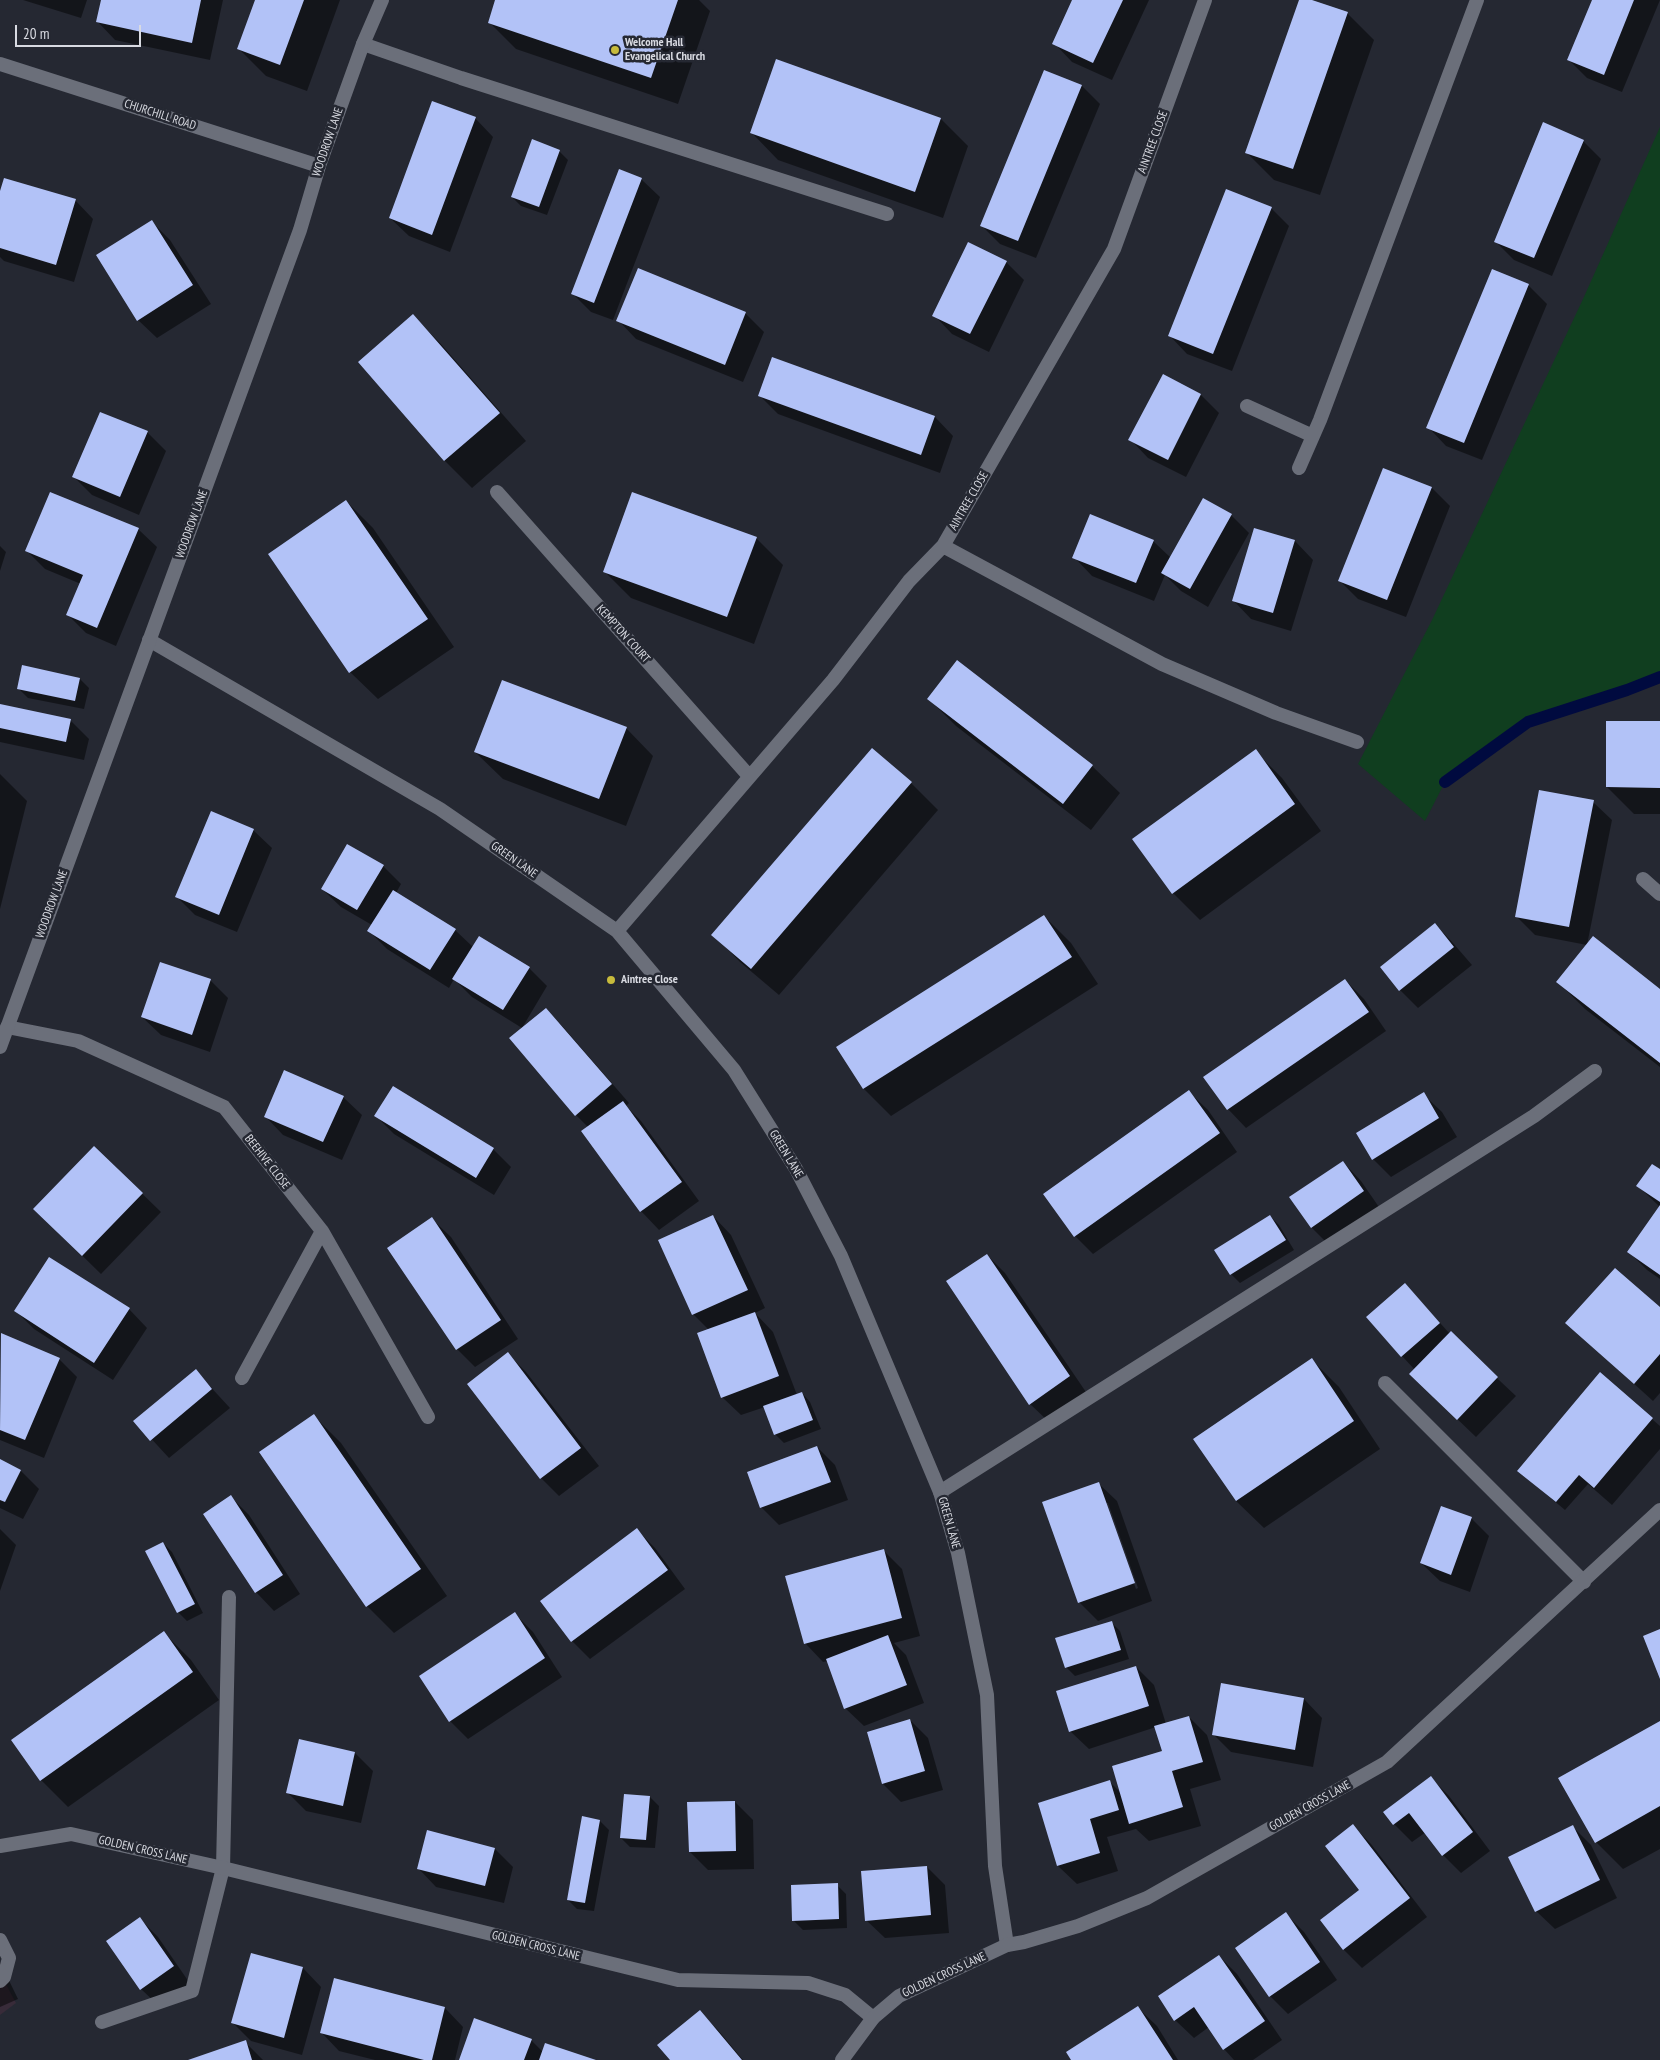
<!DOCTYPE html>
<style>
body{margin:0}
#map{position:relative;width:1660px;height:2060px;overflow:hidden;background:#252832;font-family:"PT Sans Narrow",sans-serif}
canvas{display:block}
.scale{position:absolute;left:15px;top:25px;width:126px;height:22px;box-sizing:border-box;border:2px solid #d8dae1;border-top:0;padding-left:6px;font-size:15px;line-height:18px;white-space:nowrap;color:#d8dae1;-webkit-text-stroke:4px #252832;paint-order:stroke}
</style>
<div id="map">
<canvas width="1660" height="2060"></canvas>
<div class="scale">20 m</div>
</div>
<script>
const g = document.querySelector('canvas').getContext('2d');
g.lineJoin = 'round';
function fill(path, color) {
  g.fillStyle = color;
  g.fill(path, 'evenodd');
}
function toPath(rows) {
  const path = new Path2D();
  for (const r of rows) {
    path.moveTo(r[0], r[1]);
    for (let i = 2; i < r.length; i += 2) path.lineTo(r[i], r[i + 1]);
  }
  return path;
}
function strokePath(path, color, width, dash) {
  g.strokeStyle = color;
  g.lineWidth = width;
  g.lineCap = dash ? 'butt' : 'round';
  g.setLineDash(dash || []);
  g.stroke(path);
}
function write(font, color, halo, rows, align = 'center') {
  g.font = font + ' "PT Sans Narrow",sans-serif';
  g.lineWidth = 5;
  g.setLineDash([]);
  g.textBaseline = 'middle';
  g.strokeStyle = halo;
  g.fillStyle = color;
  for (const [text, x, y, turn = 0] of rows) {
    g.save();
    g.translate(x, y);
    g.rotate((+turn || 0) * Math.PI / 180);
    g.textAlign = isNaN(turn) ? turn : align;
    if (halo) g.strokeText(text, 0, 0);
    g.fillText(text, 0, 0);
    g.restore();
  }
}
const commercial = toPath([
 [0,1973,16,2003,0,2015]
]);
const green = toPath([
 [1660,127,1660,677,1627,690,1528,722,1445,782,1425,821,1358,764,1432,620,1583,299]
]);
const shadow = toPath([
 [23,0,87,0,81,18],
 [102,0,223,0,210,60,115,40,97,21],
 [256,0,340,0,307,91,266,76,239,49],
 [497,0,699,0,710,11,678,104,516,49,489,22],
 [1074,0,1149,0,1112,80,1072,62,1054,43],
 [1300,0,1308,0,1347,13,1374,40,1320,195,1274,180,1247,153],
 [1593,0,1660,0,1622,92,1587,78,1569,60],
 [776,61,941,119,968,146,943,218,778,160,751,132],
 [1045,72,1082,86,1100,104,1036,258,1000,244,981,225],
 [475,118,493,137,450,252,409,236,390,218],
 [1583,141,1601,159,1552,276,1514,260,1495,241],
 [559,151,568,160,547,215,521,206,512,197],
 [641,179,660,197,613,320,591,312,573,294],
 [0,195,75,200,93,219,74,282,4,261,0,257],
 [1271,208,1289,226,1232,371,1187,354,1169,335],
 [152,222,170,240,211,304,157,338,138,320],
 [1006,262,1024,280,989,352,952,334,934,315],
 [1493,271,1529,286,1547,304,1482,460,1446,446,1428,427],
 [745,313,764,332,743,382,636,339,618,320],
 [413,316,440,343,526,441,472,488,445,461,360,362],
 [773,359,935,417,953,436,940,473,778,414,760,396],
 [1201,395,1219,413,1186,477,1148,458,1130,439],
 [147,432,166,451,139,515,92,495,74,477],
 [1384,469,1432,488,1450,506,1406,617,1358,599,1339,580],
 [346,501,373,528,454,647,378,699,350,672,269,554],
 [1231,515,1249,533,1208,607,1181,591,1165,575,1154,601,1092,576,1074,557,1153,541,1171,558],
 [138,529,157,547,116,646,86,633,68,615,81,584,45,569,27,551],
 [1255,529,1295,541,1313,560,1291,631,1251,619,1233,600],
 [756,538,783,565,754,644,631,598,604,571],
 [0,546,6,552,0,571],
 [958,662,1092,766,1120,793,1091,830,956,726,929,699],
 [23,667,80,679,89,688,84,709,28,698,19,689],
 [0,706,70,720,89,739,84,760,0,742],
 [1660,723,1660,814,1634,814,1607,787],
 [626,728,653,756,626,826,503,779,475,752],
 [1255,751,1282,778,1321,831,1200,920,1173,893],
 [0,774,27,801,0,909],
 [911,783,938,810,779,995,740,962,713,934],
 [1593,802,1612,820,1587,945,1535,935,1516,916],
 [253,830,272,848,237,932,195,915,177,897],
 [383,866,401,884,396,893,455,930,473,947,529,968,547,986,522,1028,472,997,454,979,449,988,387,949,369,931,372,925,341,907,322,889],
 [1044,916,1071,943,1098,984,891,1116,864,1089,838,1048],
 [1435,924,1453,943,1472,965,1418,1008,1400,990],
 [210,980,228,998,210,1052,161,1035,142,1017],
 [1345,980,1364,999,1386,1031,1246,1128,1228,1109],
 [1558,982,1660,990,1660,1067,1585,1009],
 [546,1009,564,1028,629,1103,626,1106,641,1121,699,1201,659,1230,641,1211,589,1128,576,1115],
 [1189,1092,1208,1110,1237,1152,1093,1254,1075,1236],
 [1423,1094,1442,1112,1457,1137,1391,1177,1373,1159],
 [343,1097,362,1115,342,1160,283,1135,265,1116],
 [376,1116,493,1149,511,1167,494,1195,394,1134],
 [94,1147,161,1212,101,1274,53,1227],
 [1343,1162,1361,1181,1381,1210,1330,1246,1312,1228],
 [1660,1171,1660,1207,1638,1186],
 [1660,1207,1660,1279,1647,1270,1629,1252],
 [713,1216,731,1235,765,1308,755,1313,773,1332,797,1395,802,1393,810,1402,821,1429,784,1443,775,1434,765,1407,741,1415,722,1397,709,1330,693,1314],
 [1270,1216,1279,1225,1294,1250,1240,1283,1231,1274,1216,1251],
 [432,1219,451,1237,518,1339,475,1367,457,1349],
 [987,1255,1005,1273,1088,1395,1049,1422,1030,1404],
 [1405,1284,1450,1334,1516,1396,1476,1437,1429,1392,1415,1370,1402,1356],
 [129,1309,147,1328,113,1380,34,1329,16,1311],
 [1660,1309,1660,1393,1653,1401,1567,1323],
 [1,1335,59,1359,77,1377,44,1458,0,1440],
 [508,1354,526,1372,599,1466,559,1496,541,1478],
 [1312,1360,1339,1387,1380,1449,1264,1528,1236,1501],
 [195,1370,230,1408,169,1458,135,1421],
 [1600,1374,1660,1426,1660,1449,1612,1505,1588,1484,1565,1510,1528,1479],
 [314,1416,341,1443,447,1596,394,1633,367,1606],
 [817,1447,835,1465,848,1500,779,1525,761,1507],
 [0,1460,21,1471,39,1489,23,1519,0,1508],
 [1098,1483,1117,1501,1152,1601,1098,1621,1079,1602],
 [1105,1503,1108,1503,1138,1588,1136,1589],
 [231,1497,249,1515,300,1594,274,1611,256,1592,205,1514],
 [1471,1518,1489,1536,1470,1592,1440,1581,1421,1563],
 [0,1529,16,1545,0,1591],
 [637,1530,655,1548,685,1589,590,1659,572,1641],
 [163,1543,172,1552,203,1613,187,1621,178,1612],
 [883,1550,902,1569,920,1636,894,1643,906,1655,924,1703,864,1726,845,1708,828,1661,823,1662,805,1643],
 [515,1614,533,1632,562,1677,468,1739,450,1721],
 [1111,1622,1120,1631,1129,1659,1075,1676,1066,1667],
 [164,1633,191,1660,219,1700,68,1807,41,1780],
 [1136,1667,1154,1685,1166,1724,1189,1717,1207,1735,1221,1780,1190,1789,1201,1826,1149,1841,1136,1829,1107,1837,1118,1871,1077,1884,1058,1866,1039,1803,1109,1781,1122,1794,1163,1752,1156,1727,1089,1749,1070,1731],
 [1304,1699,1322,1718,1313,1767,1231,1752,1213,1734],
 [910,1720,928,1738,943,1790,901,1802,883,1784],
 [1660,1722,1660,1849,1623,1869,1596,1842],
 [355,1753,373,1771,361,1823,306,1811,288,1793],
 [1431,1778,1449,1796,1490,1851,1461,1873,1443,1855,1426,1832,1412,1842,1394,1824],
 [650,1797,659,1806,655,1848,630,1847,621,1838],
 [735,1802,753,1820,754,1869,708,1870,690,1852],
 [600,1821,609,1830,594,1911,577,1909,568,1900],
 [1353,1826,1371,1844,1427,1917,1362,1968,1344,1950,1321,1920,1360,1890],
 [1572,1826,1591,1845,1617,1898,1555,1929,1536,1911],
 [495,1849,513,1867,504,1903,436,1887,418,1868],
 [927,1867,945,1885,949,1933,885,1938,866,1920],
 [837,1885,846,1894,847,1928,803,1930,794,1921],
 [1286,1914,1304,1932,1337,1980,1288,2014,1270,1996],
 [140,1919,158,1937,191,1985,160,2007,141,1989],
 [252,1954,303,1968,321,1987,302,2055,251,2041,233,2023],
 [1219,1956,1237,1974,1282,2040,1253,2060,1234,2060,1224,2049,1209,2027,1194,2038,1175,2020],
 [0,1962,18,1999,0,2007],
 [334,1980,445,2008,463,2027,455,2060,375,2060,339,2051,321,2032],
 [1138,2008,1157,2026,1178,2060,1073,2060],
 [699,2012,718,2030,743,2060,672,2060],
 [531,2040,543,2052,593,2060,460,2060],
 [245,2042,263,2060,191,2060]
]);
const stream = toPath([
 [1445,782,1528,722,1627,690,1660,677]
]);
const building = toPath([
 [101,0,201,0,192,43,96,22],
 [255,0,304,0,280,65,237,49],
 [495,0,678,0,651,78,488,23],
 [1072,0,1123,0,1093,63,1052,44],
 [1299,0,1312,0,1348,12,1293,169,1245,153],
 [1592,0,1634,0,1604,75,1567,60],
 [776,59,941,118,915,192,750,133],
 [1044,70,1082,85,1018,241,980,226],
 [432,101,476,117,432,235,389,218],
 [1543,122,1584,140,1534,258,1494,242],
 [532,139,560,150,539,207,511,197],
 [619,169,642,178,594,303,571,294],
 [4,178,76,199,56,265,0,248,0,191],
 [1226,189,1272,207,1213,354,1168,336],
 [152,220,193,285,137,321,96,255],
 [968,242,1007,261,970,334,932,316],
 [638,268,746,312,725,365,616,321],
 [1492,269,1529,284,1464,443,1426,428],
 [413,314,500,413,444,461,358,362],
 [772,357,935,416,921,455,758,396],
 [1163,374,1201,394,1168,460,1128,440],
 [100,412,148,431,120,497,72,477],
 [1383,468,1432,487,1387,600,1338,581],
 [50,492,139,528,97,628,66,615,83,575,25,551],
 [632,492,757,537,727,617,603,572],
 [1203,498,1232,514,1190,589,1161,573],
 [346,500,428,619,349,673,268,554],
 [1090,514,1154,540,1136,583,1072,558],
 [1254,528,1295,540,1273,613,1232,601],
 [957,660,1093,765,1063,804,927,699],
 [22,665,80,678,75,701,17,689],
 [502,680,627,727,599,799,474,752],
 [0,704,71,719,66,742,0,728],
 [1606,721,1660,721,1660,788,1606,787],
 [872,748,912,782,751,969,711,935],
 [1256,749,1295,804,1172,894,1132,839],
 [1539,790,1594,800,1569,927,1515,917],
 [211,811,254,829,219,915,175,897],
 [347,844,384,865,357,910,321,889],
 [393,890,456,929,430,970,367,931],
 [1044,915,1072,957,863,1089,836,1047],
 [1435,923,1454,947,1399,991,1380,967],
 [479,936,530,967,503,1010,452,979],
 [1593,936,1660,989,1660,1063,1556,982],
 [160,962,211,979,192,1035,141,1017],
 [1345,979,1369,1012,1227,1110,1203,1077],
 [546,1008,612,1084,575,1116,509,1038],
 [284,1070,344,1096,323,1142,264,1117],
 [393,1086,494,1148,476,1178,374,1116],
 [1189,1090,1220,1133,1074,1237,1043,1194],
 [1424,1092,1439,1118,1372,1160,1356,1133],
 [623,1101,682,1182,640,1212,581,1131],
 [94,1146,143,1193,82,1256,33,1209],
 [1343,1161,1364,1191,1311,1228,1289,1197],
 [1652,1164,1660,1169,1660,1202,1636,1186],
 [1660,1205,1660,1275,1627,1252],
 [713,1215,748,1290,692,1315,658,1240],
 [1270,1215,1286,1240,1230,1275,1214,1250],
 [432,1217,501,1320,456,1350,387,1248],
 [987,1254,1070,1376,1029,1405,946,1281],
 [49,1257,130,1308,94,1363,14,1311],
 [1615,1268,1660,1307,1660,1354,1634,1384,1565,1323],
 [1405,1283,1440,1323,1401,1357,1366,1317],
 [755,1312,779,1376,721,1398,697,1333],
 [1451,1331,1498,1377,1457,1420,1409,1374],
 [1,1333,60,1358,25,1440,0,1430],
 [508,1352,581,1448,540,1479,467,1384],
 [1312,1358,1354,1421,1236,1501,1193,1439],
 [196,1369,212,1389,150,1441,133,1421],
 [1600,1372,1653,1418,1594,1488,1579,1475,1556,1502,1517,1471],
 [802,1392,813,1420,774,1435,763,1406],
 [314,1414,421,1569,366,1607,259,1452],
 [817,1446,831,1482,760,1508,747,1472],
 [0,1459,21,1470,5,1502,0,1500],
 [1099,1482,1135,1583,1078,1603,1042,1502],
 [231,1495,283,1575,255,1593,203,1514],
 [1441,1506,1472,1517,1451,1575,1420,1563],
 [637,1528,668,1570,571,1642,540,1601],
 [163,1542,195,1604,177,1613,145,1551],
 [884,1549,902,1618,804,1644,785,1576],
 [515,1612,545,1658,449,1722,419,1676],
 [1112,1621,1121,1650,1065,1668,1055,1638],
 [1660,1629,1660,1679,1643,1636],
 [164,1631,193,1672,40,1781,11,1740],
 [888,1635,907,1685,844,1709,826,1659],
 [1136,1666,1149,1706,1069,1732,1056,1691],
 [1221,1683,1304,1698,1295,1750,1212,1735],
 [1189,1716,1203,1762,1172,1771,1183,1807,1129,1824,1112,1766,1162,1751,1154,1726],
 [910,1719,925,1771,882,1784,867,1732],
 [1660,1721,1660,1806,1595,1843,1558,1778],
 [299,1739,355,1752,343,1806,286,1793],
 [1431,1776,1473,1832,1442,1856,1409,1813,1393,1825,1383,1812],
 [1110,1780,1119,1810,1090,1819,1100,1853,1057,1866,1038,1803],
 [624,1794,650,1796,646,1840,620,1838],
 [735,1801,736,1851,689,1852,687,1802],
 [582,1816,600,1820,585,1903,567,1900],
 [1353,1824,1410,1898,1343,1950,1320,1920,1359,1890,1325,1846],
 [1573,1825,1600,1880,1535,1912,1508,1857],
 [427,1830,495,1848,485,1886,417,1869],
 [927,1866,931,1915,865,1921,861,1871],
 [838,1883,839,1919,792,1921,791,1885],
 [1286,1912,1320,1962,1269,1997,1235,1948],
 [140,1917,174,1966,140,1990,106,1941],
 [251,1953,303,1967,284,2038,231,2023],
 [1219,1955,1265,2021,1223,2050,1194,2007,1174,2021,1158,1996],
 [334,1978,445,2007,432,2060,424,2060,320,2033],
 [1138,2006,1173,2060,1071,2060,1066,2052],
 [700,2010,742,2060,670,2060,657,2045],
 [474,2018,532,2039,524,2060,459,2060],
 [246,2040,252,2060,188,2060],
 [545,2043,596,2060,539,2060]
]);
const service = toPath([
 [1385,1383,1584,1582],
 [940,1492,1534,1116,1595,1071],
 [0,1940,9,1958,4,1977,0,1981],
 [102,2022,192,1991,223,1868,229,1597]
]);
const minor = toPath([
 [363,44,461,78,887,214],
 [0,64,319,166],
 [1247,406,1313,436],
 [1299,468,1320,420,1477,0],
 [497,492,749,776],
 [943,546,1162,664,1276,713,1357,742],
 [149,640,440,809,617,931,734,1070,796,1169,841,1256,940,1492,958,1553,987,1695,995,1866,1007,1945],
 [1643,879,1660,894],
 [617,931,833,680,909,581,943,546,1114,249,1205,0],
 [7,1027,78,1041,224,1107,322,1231,428,1417],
 [242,1378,322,1231]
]);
const tertiary = toPath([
 [0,1047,300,230,319,166,363,44,382,0],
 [0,1846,71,1834,223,1868,678,1980,808,1983,845,1995,873,2018]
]);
const secondary = toPath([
 [842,2060,873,2018,899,1996,1007,1945,1024,1942,1078,1926,1147,1898,1387,1762,1660,1510]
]);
const markers = [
 [615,50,5,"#c7bb3c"],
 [611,980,5,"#c7bb3c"]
];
const poiNames = [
 ["Welcome Hall",625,43],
 ["Evangelical Church",625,57],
 ["Aintree Close",621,980]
];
const streetNames = [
 ["CHURCHILL ROAD",160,115,18],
 ["WOODROW LANE",328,142,-71],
 ["AINTREE CLOSE",1153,142,-70],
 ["AINTREE CLOSE",969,501,-60],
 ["WOODROW LANE",192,524,-70],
 ["KEMPTON COURT",623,634,48],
 ["GREEN LANE",514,860,35],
 ["WOODROW LANE",52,904,-70],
 ["GREEN LANE",786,1154,59],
 ["BEEHIVE CLOSE",267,1162,52],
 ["GREEN LANE",949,1523,74],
 ["GOLDEN CROSS LANE",1310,1806,-29],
 ["GOLDEN CROSS LANE",143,1850,13],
 ["GOLDEN CROSS LANE",536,1946,14],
 ["GOLDEN CROSS LANE",944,1975,-25]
];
fill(commercial, '#382b39');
fill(green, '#103e1f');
fill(shadow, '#0007');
strokePath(stream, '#000a3f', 12);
fill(building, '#b2c2f7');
strokePath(service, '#6b6f7a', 14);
strokePath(minor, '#6b6f7a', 14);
strokePath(tertiary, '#6b6f7a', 14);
strokePath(secondary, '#6b6f7a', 14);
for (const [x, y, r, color] of markers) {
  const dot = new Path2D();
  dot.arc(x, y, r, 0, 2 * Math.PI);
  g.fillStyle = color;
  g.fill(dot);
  strokePath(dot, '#252832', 2);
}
write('bold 12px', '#d8dae1', '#252832', poiNames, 'left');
write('12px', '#d8dae1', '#252832', streetNames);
</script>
